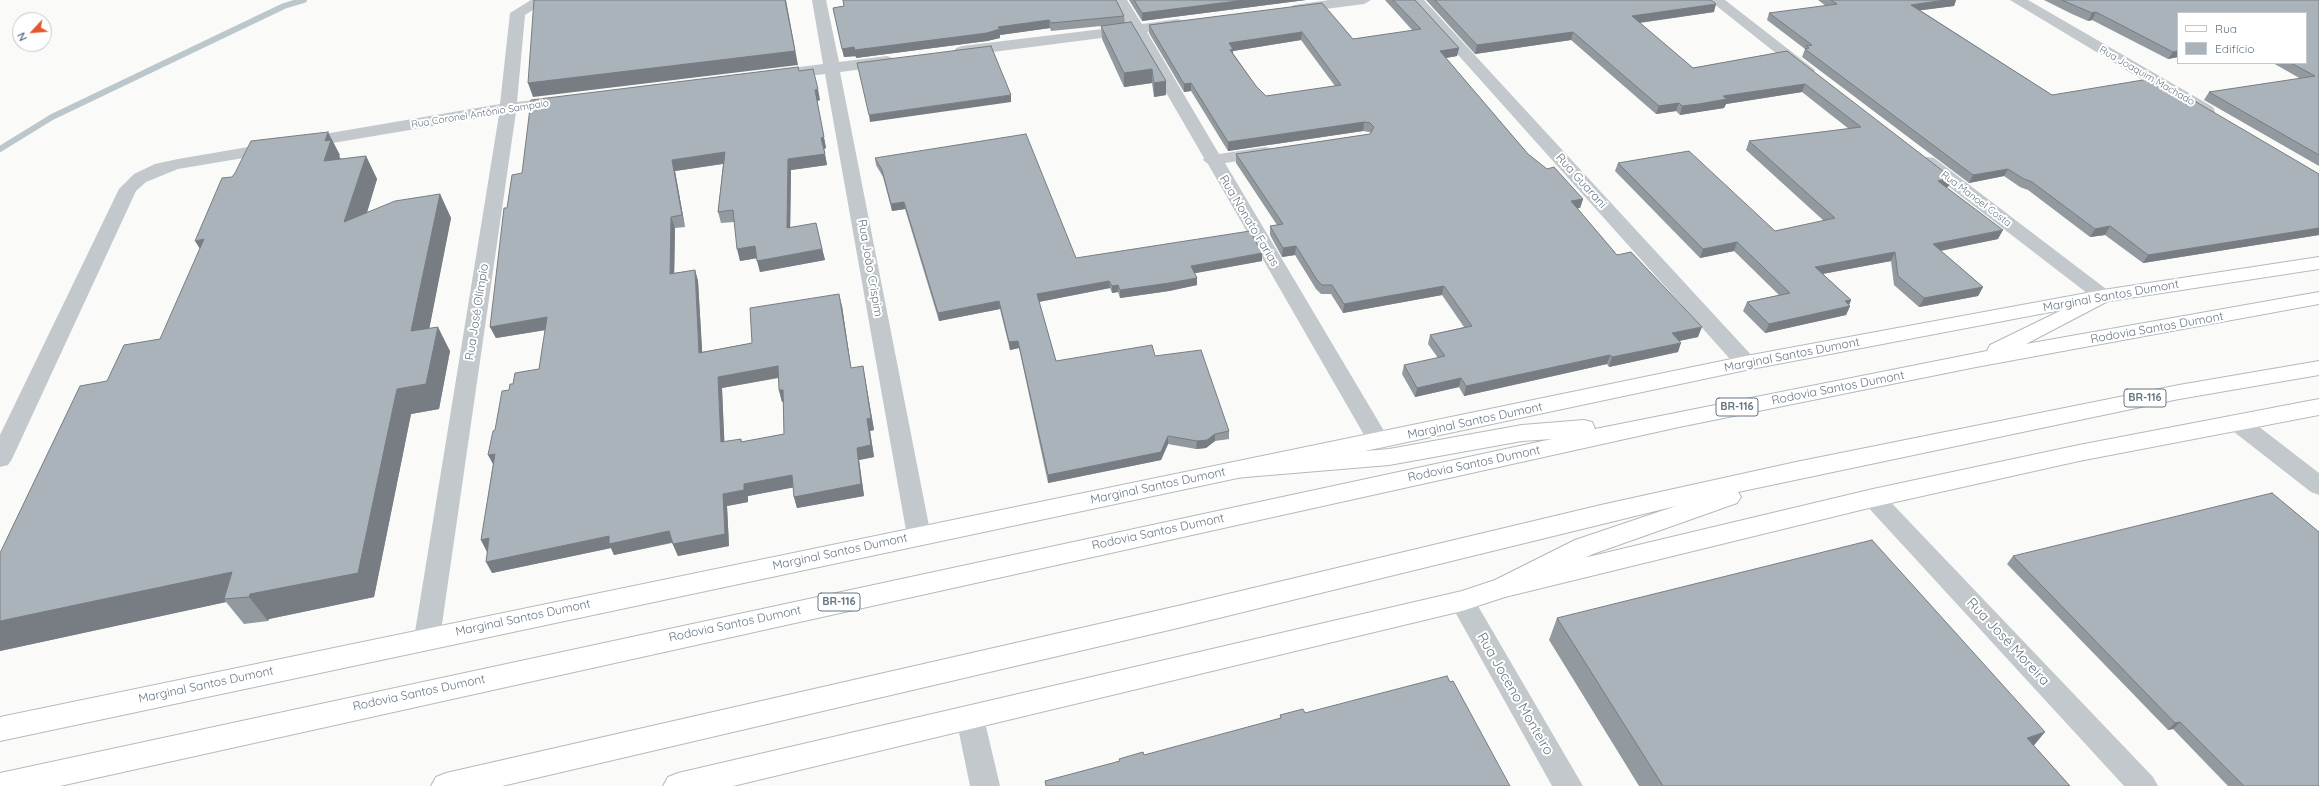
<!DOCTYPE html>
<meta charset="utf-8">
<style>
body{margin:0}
#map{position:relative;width:2319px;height:786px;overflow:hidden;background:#fafaf8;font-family:Quicksand,sans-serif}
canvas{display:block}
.legend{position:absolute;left:2177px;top:12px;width:130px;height:52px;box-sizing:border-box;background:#fff;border:1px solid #c1c8cd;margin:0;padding:5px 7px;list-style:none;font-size:12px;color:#657683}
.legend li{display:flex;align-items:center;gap:8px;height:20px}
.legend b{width:20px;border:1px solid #c1c8cd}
.north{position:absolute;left:12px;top:12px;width:40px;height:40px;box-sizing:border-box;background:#fff;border:1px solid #c1c8cd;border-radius:50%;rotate:244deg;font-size:11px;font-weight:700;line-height:16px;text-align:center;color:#657683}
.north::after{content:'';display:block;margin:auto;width:14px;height:18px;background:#e4572e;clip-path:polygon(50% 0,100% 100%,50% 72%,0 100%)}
</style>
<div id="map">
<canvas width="2319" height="786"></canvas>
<ul class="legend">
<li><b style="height:5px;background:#fff"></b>Rua</li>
<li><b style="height:11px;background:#aab3b9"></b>Edifício</li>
</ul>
<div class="north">N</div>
</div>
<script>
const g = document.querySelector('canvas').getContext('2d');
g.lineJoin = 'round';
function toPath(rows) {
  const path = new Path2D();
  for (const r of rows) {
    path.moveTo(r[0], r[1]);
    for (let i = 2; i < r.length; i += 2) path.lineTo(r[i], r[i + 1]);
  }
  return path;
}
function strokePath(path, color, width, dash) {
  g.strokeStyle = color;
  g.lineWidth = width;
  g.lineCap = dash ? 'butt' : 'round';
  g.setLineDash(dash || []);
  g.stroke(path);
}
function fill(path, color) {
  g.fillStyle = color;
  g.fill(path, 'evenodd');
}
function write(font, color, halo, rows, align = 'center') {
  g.font = font + ' Quicksand,sans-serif';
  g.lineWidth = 4;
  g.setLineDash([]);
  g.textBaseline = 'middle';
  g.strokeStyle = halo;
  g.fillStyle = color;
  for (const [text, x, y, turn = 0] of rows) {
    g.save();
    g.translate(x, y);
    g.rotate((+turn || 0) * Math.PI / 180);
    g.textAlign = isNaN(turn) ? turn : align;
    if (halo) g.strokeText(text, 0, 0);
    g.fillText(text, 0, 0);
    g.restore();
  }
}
const stream = toPath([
 [0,149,52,117,284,6,304,0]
]);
const minor = toPath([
 [531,0,549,0,525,15,517,102,559,97,565,98,567,102,565,106,559,107,516,112,440,638,436,646,427,649,418,646,414,638,499,115,178,169,146,182,136,191,12,459,8,465,0,467,0,435,119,189,134,174,155,164,178,159,500,104,510,13,531,0],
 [812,0,826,0,839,62,887,56,893,58,895,61,893,64,887,66,840,72,931,536,928,543,919,545,910,543,907,536,825,74,784,79,778,77,776,74,778,71,784,69,823,64,812,0],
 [1113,0,1127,0,1142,24,1178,19,1183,21,1186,24,1183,27,1147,32,1219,154,1265,147,1271,148,1274,152,1271,156,1265,157,1225,163,1390,441,1387,447,1379,449,1371,447,1208,164,1203,160,1204,158,1132,34,962,56,956,54,954,51,956,48,962,46,1127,26,1113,0],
 [1329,0,1371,0,1364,4,1294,13,1287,9,1294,5,1329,0],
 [1409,0,1424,0,1754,358,1757,363,1754,368,1746,370,1738,368,1409,0],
 [1709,0,1725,0,1815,70,1813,73,1807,75,1801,73,1709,0],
 [2010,0,2028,0,2213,107,2215,111,2213,115,2207,116,2201,115,2010,0],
 [1928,157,1934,158,2110,292,2113,296,2110,300,2103,302,2096,300,1922,166,1919,162,1922,158,1928,157],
 [2237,414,2245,416,2319,473,2319,495,2311,492,2229,428,2226,422,2229,416,2237,414],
 [1873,489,1881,492,2153,777,2158,786,2124,786,1865,504,1861,498,1865,492,1873,489],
 [1462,591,1471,594,1583,786,1552,786,1449,601,1453,594,1462,591],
 [970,706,980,709,984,718,1000,786,970,786,956,718,960,709,970,706]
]);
const major = toPath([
 [2319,257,2319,269,2103,302,1746,370,0,741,0,717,1746,356,2103,290,2319,257],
 [2319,399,2319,415,2079,461,1873,507,1505,597,1462,611,733,786,663,786,668,777,678,773,1462,591,1504,577,1873,489,2079,445,2319,399]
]);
const highway = toPath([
 [2103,290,2110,292,2113,296,2110,300,2026,344,2319,292,2319,304,1976,367,1679,427,60,786,0,786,0,773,1552,439,1522,441,1389,465,1234,478,1226,476,1222,470,1226,464,1234,462,1389,449,1522,425,1584,420,1592,422,1595,429,1987,351,1990,345,2103,290],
 [2319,361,2319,375,2179,399,1738,492,1741,497,1737,503,1593,554,1504,597,1495,594,1491,587,1495,580,1575,540,1676,506,1182,627,502,786,431,786,436,777,446,773,1182,605,1601,505,1796,462,2179,385,2319,361]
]);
const wall = toPath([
 [1129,0,1306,0,1142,21],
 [1385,0,1415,0,1459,48,1457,56,1446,58,1528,154,1583,199,1580,208,1577,208,1617,255,1698,337,1679,341,1678,352,1609,367,1607,364,1464,396,1459,387,1415,397,1402,374,1404,365,1438,358,1428,344,1430,335,1464,327,1442,295,1343,313,1331,294,1321,294,1316,289,1295,255,1282,257,1270,235,1270,226,1277,225,1236,163,1236,154,1370,134,1371,133,1369,132,1363,131,1228,151,1191,91,1184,92,1149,33,1149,25,1322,3,1353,39,1413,31],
 [1301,40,1335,86,1266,96,1256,86,1233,53,1233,51],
 [1426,0,1711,0,1714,12,1640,23,1693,68,1787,51,1948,187,1946,187,1998,239,1941,251,1983,287,1978,296,1919,307,1894,285,1891,261,1823,274,1851,300,1849,305,1850,306,1846,315,1765,333,1743,311,1747,302,1779,295,1734,251,1700,258,1615,171,1618,163,1775,231,1824,221,1746,150,1749,141,1849,129,1802,92,1726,104,1724,108,1697,112,1680,115,1676,111,1656,114,1571,40,1475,54],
 [1818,0,1956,0,1954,6,1920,10,2052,95,2180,96,2319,174,2319,235,2143,263,2105,235,2090,237,2028,190,2020,187,2004,176,1969,183,1802,57,1805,49,1767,20,1769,13,1826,6],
 [2044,0,2319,0,2319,166,2204,100,2209,92,2301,79,2273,63,2306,63,2306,13,2178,57,2168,59,2092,20,2088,21,2072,14],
 [844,6,1124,16,1125,23,1166,95,1154,97,1152,83,1124,87,1102,39,1101,26,1051,31,1050,28,1000,35,1000,38,987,41,856,58,856,56,844,57,833,8],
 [799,71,820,100,817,101,826,148,824,149,827,165,791,170,790,228,816,223,825,260,760,272,757,258,740,261,734,222,721,223,718,212,723,164,675,171,685,227,675,228,674,273,695,270,698,281,702,352,752,343,842,306,851,368,863,366,874,430,870,431,874,457,859,460,864,496,797,508,794,497,793,487,748,496,748,502,727,506,729,546,678,556,672,543,614,555,611,548,492,573,487,551,481,540,493,465,495,430,509,390,513,384,539,369,545,330,496,338,490,327,507,208,522,173],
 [779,378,779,390,782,402,783,402,784,434,742,442,741,439,724,442,722,388],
 [340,155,339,156,341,159,366,156,377,179,367,212,440,194,451,218,429,328,450,351,439,409,411,414,374,597,269,619,268,621,244,624,226,602,0,651,107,381,160,339],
 [875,158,1076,258,1262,261,1194,273,1197,278,1197,285,1169,291,1120,298,1118,292,1112,293,1110,288,1039,302,1056,361,1155,356,1229,431,1229,439,1215,441,1206,448,1196,449,1168,444,1161,460,1048,483,1019,348,1010,350,1000,309,939,321,905,209,892,211,883,177,876,165],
 [2013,556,2319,786,2228,786,2173,729,2168,730,2007,564],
 [1557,618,2034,746,2070,786,1639,786,1549,640]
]);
const shadedWall = toPath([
 [786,0,798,65,533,97,528,83],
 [1245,0,1306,0,1142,21,1142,13],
 [1945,0,1956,0,1954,6,1908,12,1911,5],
 [1716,4,1714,12,1629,24,1632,16],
 [2096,12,2092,20,2088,21,2092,13],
 [1049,20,1050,28,1000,35,1000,38,987,41,856,58,855,50,998,27],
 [1302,32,1301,40,1233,51,1233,57,1229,43],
 [1573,32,1571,40,1475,54,1477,45],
 [854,47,856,56,844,57,842,49],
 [1459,48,1457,56,1439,59,1440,51],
 [2178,51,2178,57,2168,59,2173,52],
 [1152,69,1152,83,1124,87,1124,73],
 [1166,81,1166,95,1154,97,1154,83],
 [1191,83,1191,91,1184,92,1184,84],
 [1805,84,1802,92,1726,104,1724,108,1680,115,1682,106,1723,96],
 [818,89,820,100,817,101,826,148,824,149,827,165,791,170,790,240,787,228,788,159,815,90],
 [1011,95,1011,102,870,122,869,115],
 [1679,103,1676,111,1656,114,1659,106],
 [1364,122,1363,131,1228,151,1228,142],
 [328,132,340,155,339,156,343,163,324,161,325,141],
 [725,152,728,163,675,171,685,227,682,215,672,160],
 [366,156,377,179,357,246,344,222],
 [2008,169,2004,176,1969,183,1973,175],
 [1952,178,1948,187,1933,190,1938,181],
 [440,194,451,218,424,356,411,331],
 [1583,199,1580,208,1568,210,1571,201],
 [904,202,905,209,892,211,891,204],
 [671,217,675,228,674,285,670,274],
 [2110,226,2105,235,2090,237,2095,229],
 [2319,228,2319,235,2143,263,2148,255],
 [2003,230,1998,239,1928,253,1933,244],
 [204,239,210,265,195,241],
 [1737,242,1734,251,1700,258,1703,249],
 [755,246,758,258,740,261,737,249],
 [1296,246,1295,255,1282,257,1283,248],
 [822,249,825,260,760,272,757,261],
 [1895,252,1891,261,1811,276,1815,267],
 [1262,253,1262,261,1191,274,1191,266],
 [695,270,698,281,703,365,699,353],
 [1197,278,1197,285,1169,291,1120,298,1120,290],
 [1109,281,1110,288,1038,302,1037,294],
 [1118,285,1118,292,1112,293,1112,286],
 [1444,286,1442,295,1343,313,1344,304],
 [1983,287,1978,296,1919,307,1924,298],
 [839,294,842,306,853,380,851,368],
 [1851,300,1848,307,1850,306,1846,315,1765,333,1769,324,1845,301],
 [999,301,1000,309,939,321,938,313],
 [547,317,552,329,496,338,490,327],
 [438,327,450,351,439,409,411,414,374,597,269,619,268,621,249,597,224,599,226,602,0,651,0,621,232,572,397,389],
 [1702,327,1698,337,1669,343,1672,333],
 [1018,341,1019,348,1010,350,1009,342],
 [1681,343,1678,352,1609,367,1612,357],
 [1610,355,1607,364,1464,396,1466,386],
 [778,366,781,377,722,388,725,454,721,442,718,377],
 [863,366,874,430,870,431,874,457,859,460,864,496,797,508,794,497,857,448,867,419],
 [1461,378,1459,387,1415,397,1417,388],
 [779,390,783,390,786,401,782,402],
 [1215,434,1215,441,1206,448,1196,449,1197,441],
 [1168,436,1168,444,1161,460,1048,483,1048,475],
 [495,454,494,466,488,455],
 [792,475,796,487,748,496,748,502,727,506,729,546,678,556,673,544,723,494,744,484],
 [669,531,674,542,614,555,611,548,492,573,486,562,609,536],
 [489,538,487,552,481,540],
 [2180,722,2173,729,2168,730,2175,723],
 [2045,732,2027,754,2027,738]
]);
const building = toPath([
 [534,0,785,0,795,51,528,83,534,0],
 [843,0,1116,0,1124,16,1051,23,1049,20,998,27,1000,29,987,33,855,50,854,47,842,49,833,8,844,6,843,0],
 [1134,0,1245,0,1142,13,1134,0],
 [1393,0,1415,0,1459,48,1440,51,1528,154,1547,169,1554,167,1583,199,1571,201,1617,255,1631,252,1702,327,1672,333,1681,343,1612,357,1610,355,1466,386,1461,378,1417,388,1404,365,1445,356,1430,335,1472,326,1444,286,1344,304,1332,285,1322,285,1317,280,1296,246,1283,248,1270,226,1283,224,1236,154,1370,134,1374,127,1370,123,1364,122,1228,142,1191,83,1184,84,1149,25,1322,3,1353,39,1421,29,1393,0],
 [1302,32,1341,85,1266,96,1256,86,1230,50,1233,49,1229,43,1302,32],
 [1435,0,1711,0,1716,4,1632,16,1693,68,1787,51,1952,178,1938,181,2003,230,1933,244,1983,287,1924,298,1898,276,1895,252,1815,267,1851,300,1845,301,1850,306,1769,324,1747,302,1790,293,1737,242,1703,249,1618,163,1689,151,1775,231,1835,218,1749,141,1861,127,1805,84,1723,96,1727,99,1699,104,1682,106,1679,103,1659,106,1573,32,1477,45,1435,0],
 [1831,0,1945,0,1911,5,2052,95,2149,79,2180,96,2186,96,2319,174,2319,228,2148,255,2110,226,2095,229,2032,182,2024,179,2008,169,1973,175,1805,49,1809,48,1806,46,1812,45,1769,13,1837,4,1831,0],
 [2062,0,2319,0,2319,155,2209,92,2315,76,2291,63,2306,63,2306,13,2178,13,2178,51,2173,52,2096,12,2092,13,2062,0],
 [1131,22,1166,81,1154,83,1152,69,1124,73,1101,26,1131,22],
 [991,46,1011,95,869,115,857,63,991,46],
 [798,67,799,71,813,69,818,89,815,90,824,137,821,138,825,154,788,159,787,228,816,223,822,249,757,261,755,246,737,249,733,210,718,212,725,152,672,160,682,215,671,217,670,274,695,270,699,353,752,343,750,308,839,294,851,368,863,366,871,418,867,419,871,445,857,448,861,484,794,497,792,475,744,484,744,490,723,494,725,534,673,544,669,531,609,544,609,536,486,562,489,538,481,540,495,454,488,455,493,431,495,430,502,391,509,390,510,384,513,384,515,373,539,369,547,317,490,327,504,208,507,208,512,175,522,173,531,100,798,67],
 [778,366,779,390,783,390,784,434,741,442,741,439,721,442,718,377,778,366],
 [328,132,325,141,331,140,324,161,366,156,344,222,395,201,440,194,411,331,438,327,426,384,397,389,358,573,250,594,249,597,224,599,232,572,0,621,0,553,80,386,107,381,124,345,160,339,204,239,195,241,222,178,232,177,235,173,251,141,328,132],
 [1026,134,1076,258,1250,231,1262,253,1191,266,1197,278,1169,283,1120,290,1118,285,1112,286,1109,281,1037,294,1056,361,1152,345,1155,356,1201,350,1229,431,1215,434,1207,440,1197,441,1168,436,1161,452,1048,475,1018,341,1009,342,999,301,938,313,904,202,891,204,882,170,875,158,1026,134],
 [2272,493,2319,532,2319,786,2244,786,2180,722,2175,723,2013,556,2272,493],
 [1872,540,2045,732,2027,738,2070,786,1663,786,1557,618,1872,540],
 [1447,676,1450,682,1453,681,1510,786,1046,786,1045,781,1120,761,1119,759,1143,752,1144,755,1281,718,1280,715,1303,709,1305,713,1447,676]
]);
const farStreetnames = [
 ["Rua Joaquim Machado",2147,76,30],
 ["Rua Coronel Antônio Sampaio",480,114,-9],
 ["Rua Manoel Costa",1976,199,37]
];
const shields = [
 [2145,398,42],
 [1737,407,42],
 [839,602,42]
];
const shieldNames = [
 ["BR-116",2145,398],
 ["BR-116",1737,407],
 ["BR-116",839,602]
];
const streetNames = [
 ["Rua Guarani",1581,181,48],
 ["Rua Nonato Farias",1249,221,59],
 ["Rua João Crispim",870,268,80],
 ["Marginal Santos Dumont",2111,296,-10],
 ["Rua José Olímpio",477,312,-81],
 ["Rodovia Santos Dumont",2157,328,-10],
 ["Marginal Santos Dumont",1792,355,-11],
 ["Rodovia Santos Dumont",1838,388,-11],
 ["Marginal Santos Dumont",1475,421,-12],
 ["Rodovia Santos Dumont",1474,464,-12],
 ["Marginal Santos Dumont",1158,486,-12],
 ["Rodovia Santos Dumont",1158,532,-12],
 ["Marginal Santos Dumont",840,552,-12],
 ["Marginal Santos Dumont",523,618,-12],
 ["Rodovia Santos Dumont",735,624,-12],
 ["Marginal Santos Dumont",206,685,-12],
 ["Rodovia Santos Dumont",419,693,-12]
];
const nearStreetnames = [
 ["Rua José Moreira",2008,642,47],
 ["Rua Joceno Monteiro",1515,694,60]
];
strokePath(stream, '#bbc7cb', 6);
strokePath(major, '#b5babe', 2);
strokePath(highway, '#b4b9bd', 2);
fill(minor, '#c3c8cc');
fill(major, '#fff');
fill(highway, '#fff');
fill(wall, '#929a9f');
fill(shadedWall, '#777d82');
fill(building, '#aab3b9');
strokePath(building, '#777d82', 1);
write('10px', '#657683', '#fff', farStreetnames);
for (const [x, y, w] of shields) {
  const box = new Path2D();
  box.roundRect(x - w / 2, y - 9, w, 18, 3);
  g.fillStyle = '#fff';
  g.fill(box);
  strokePath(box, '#657683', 1);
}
write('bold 11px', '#657683', null, shieldNames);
write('12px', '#657683', '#fff', streetNames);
write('14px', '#657683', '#fff', nearStreetnames);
</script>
